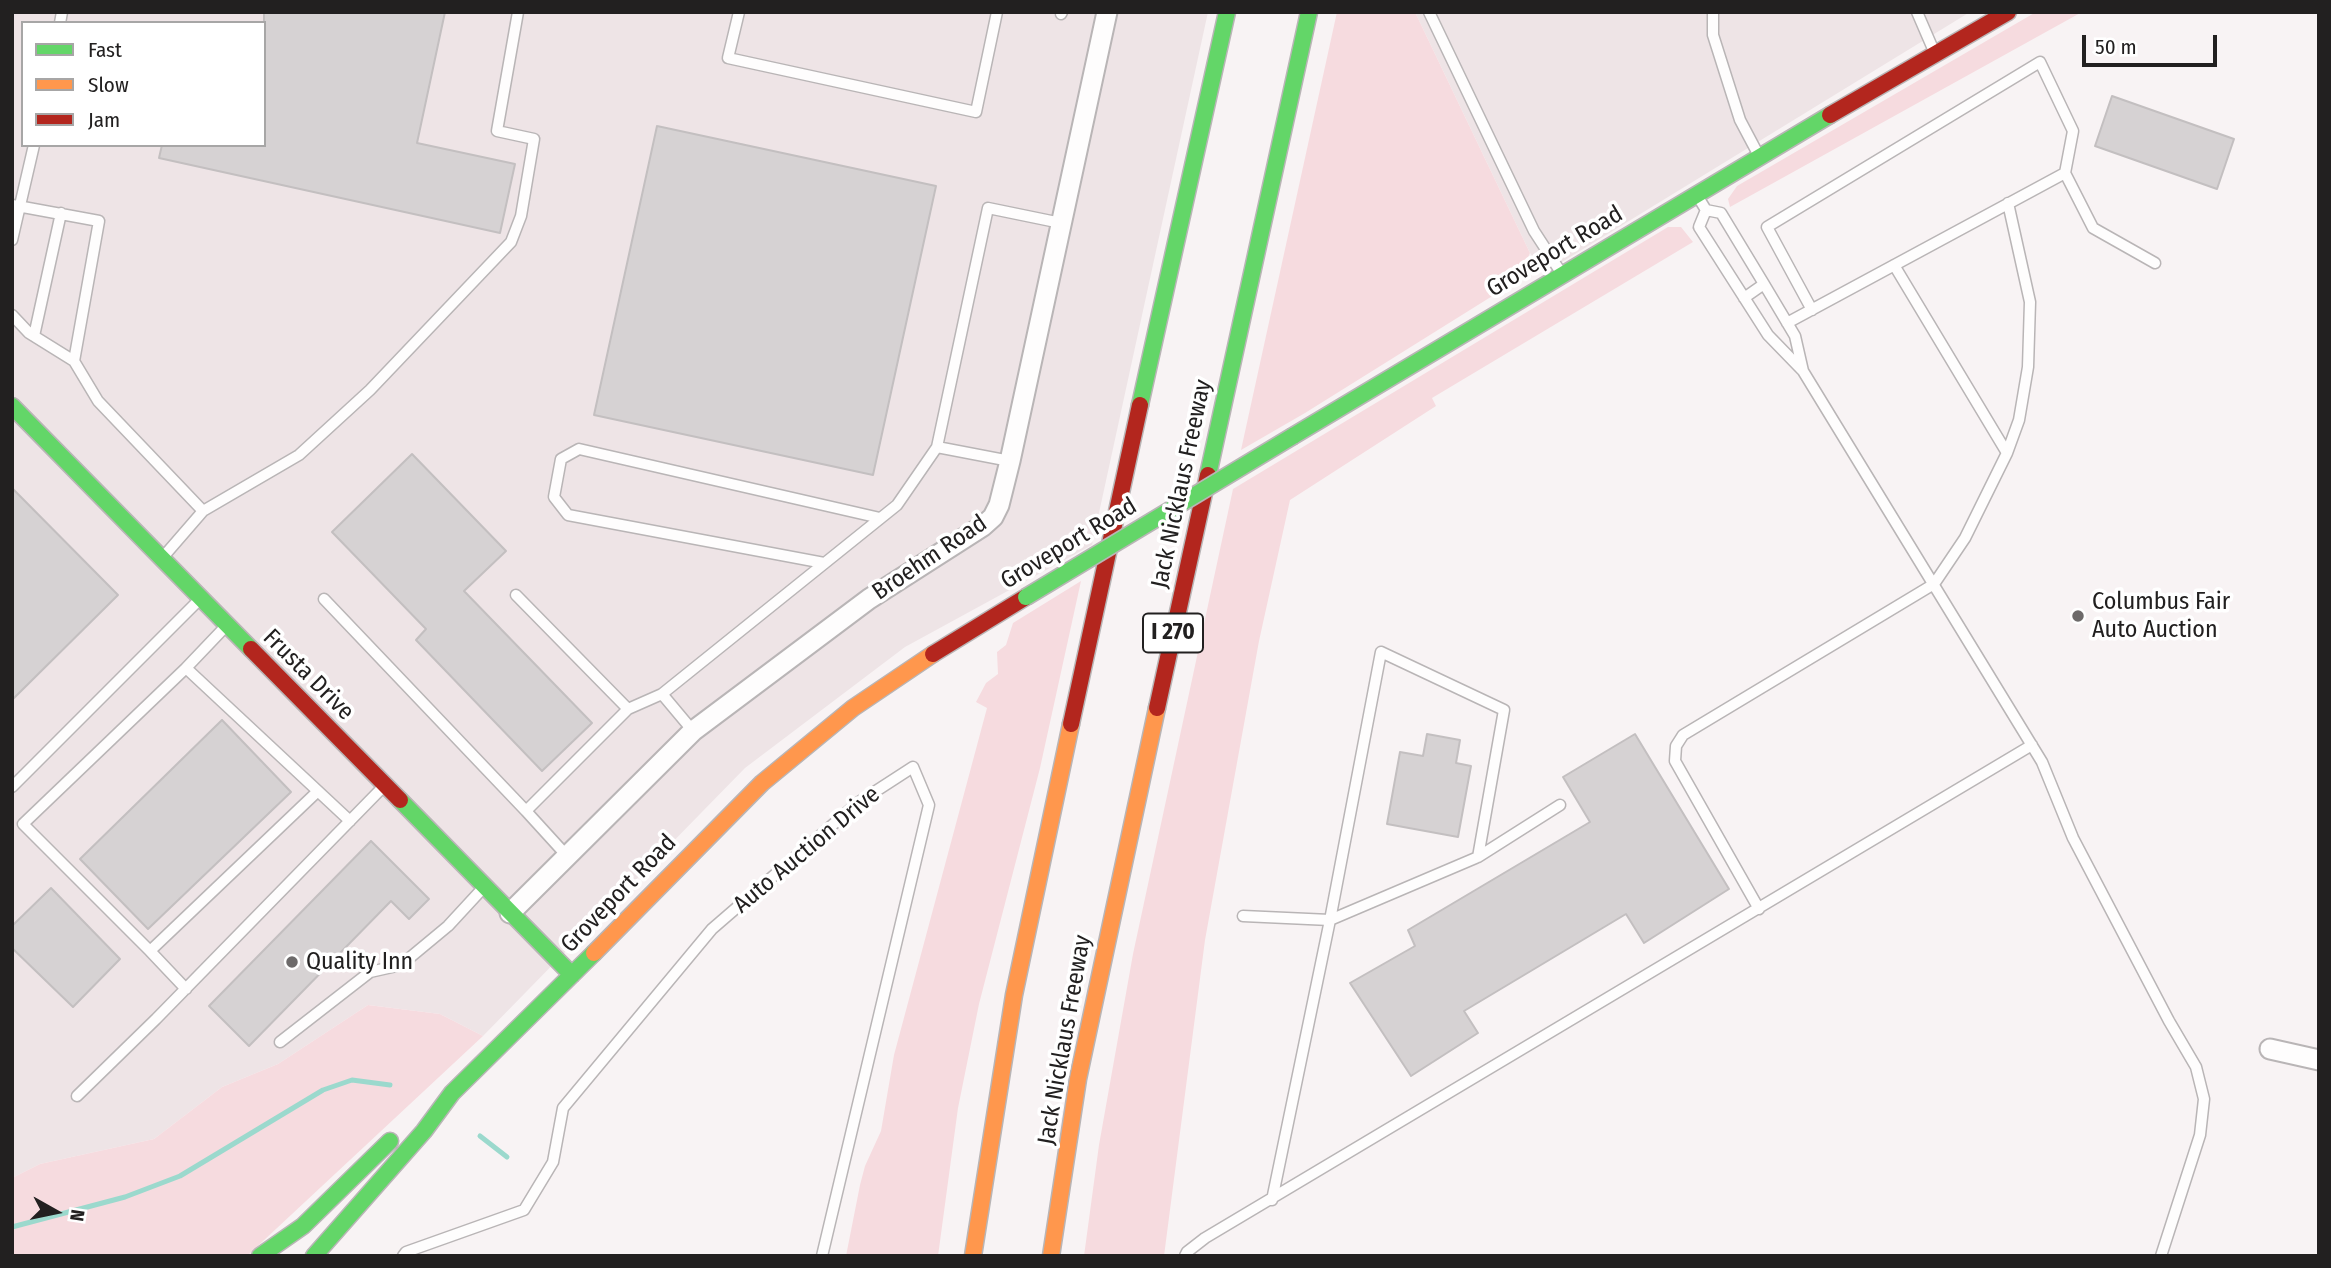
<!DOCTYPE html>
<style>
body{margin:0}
#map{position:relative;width:2331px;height:1268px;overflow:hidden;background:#f8f3f4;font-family:"Fira Sans Condensed",sans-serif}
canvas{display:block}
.frame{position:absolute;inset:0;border:14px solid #222020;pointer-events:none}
.legend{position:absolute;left:21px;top:21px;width:245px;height:126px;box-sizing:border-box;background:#fff;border:2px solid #a7a6a6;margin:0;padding:9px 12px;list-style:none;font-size:21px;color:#222020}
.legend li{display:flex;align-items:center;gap:14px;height:35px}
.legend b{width:35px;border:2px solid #a7a6a6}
.north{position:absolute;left:21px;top:1177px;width:70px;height:70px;-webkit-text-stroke:5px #fff;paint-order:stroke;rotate:99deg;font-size:19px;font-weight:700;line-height:28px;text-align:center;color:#222020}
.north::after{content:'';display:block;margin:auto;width:24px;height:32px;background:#222020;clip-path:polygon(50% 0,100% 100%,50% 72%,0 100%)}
.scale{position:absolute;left:2082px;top:35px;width:135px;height:32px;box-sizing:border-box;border:4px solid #222020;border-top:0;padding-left:9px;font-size:21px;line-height:24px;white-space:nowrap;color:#222020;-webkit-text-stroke:5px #fff;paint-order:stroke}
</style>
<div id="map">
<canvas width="2331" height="1268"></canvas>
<div class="frame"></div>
<ul class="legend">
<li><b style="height:9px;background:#63d668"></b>Fast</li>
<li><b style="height:9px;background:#ff974d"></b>Slow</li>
<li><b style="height:9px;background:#b3261e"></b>Jam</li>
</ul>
<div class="north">N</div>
<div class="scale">50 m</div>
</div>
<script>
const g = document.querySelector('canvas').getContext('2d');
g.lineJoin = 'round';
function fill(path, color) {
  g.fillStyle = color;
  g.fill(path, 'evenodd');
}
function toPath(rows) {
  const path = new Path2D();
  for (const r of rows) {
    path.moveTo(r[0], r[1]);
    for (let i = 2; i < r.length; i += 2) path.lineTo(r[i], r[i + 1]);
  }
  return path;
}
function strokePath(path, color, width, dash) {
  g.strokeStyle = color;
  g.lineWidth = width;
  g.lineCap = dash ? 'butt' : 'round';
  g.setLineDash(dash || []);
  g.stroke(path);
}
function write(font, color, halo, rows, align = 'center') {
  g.font = font + ' "Fira Sans Condensed",sans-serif';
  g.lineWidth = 7;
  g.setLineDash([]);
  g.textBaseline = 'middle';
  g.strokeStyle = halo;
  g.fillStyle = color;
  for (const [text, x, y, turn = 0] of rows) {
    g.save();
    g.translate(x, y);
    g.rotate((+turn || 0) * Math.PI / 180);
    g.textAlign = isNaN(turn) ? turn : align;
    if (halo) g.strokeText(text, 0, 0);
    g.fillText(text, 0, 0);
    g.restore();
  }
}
const built = toPath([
 [12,12,1208,12,1092,545,905,647,745,768,483,1036,440,1014,368,1005,278,1064,222,1087,154,1139,40,1164,12,1178],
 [23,23,264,23,264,145,23,145],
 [1415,12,1970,12,1544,273,1530,253]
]);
const green = toPath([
 [1337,12,1415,12,1530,253,1518,280,1305,413,1241,450],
 [2036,12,2082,12,1730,207,1728,199,1737,186],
 [1668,227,1681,227,1693,242,1432,398,1436,406,1290,500,1259,641,1205,940,1164,1256,1084,1256,1099,1145,1133,954,1233,489],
 [1081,581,1040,768,979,1004,958,1108,938,1256,846,1256,860,1185,865,1166,881,1131,894,1055,987,708,976,702,986,683,998,674,997,652,1006,645,1013,623],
 [368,1005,440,1014,483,1036,247,1256,12,1256,12,1178,40,1164,154,1139,222,1087,278,1064]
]);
const stream = toPath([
 [480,1136,507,1157],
 [12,1227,125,1197,180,1176,323,1090,352,1080,390,1085]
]);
const building = toPath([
 [264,12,445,12,417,143,515,164,500,233,159,158,162,145,264,145,264,12],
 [2112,96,2234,139,2217,189,2095,146,2112,96],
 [657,126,936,186,873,475,594,415,657,126],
 [412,454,506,551,464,591,592,723,542,771,416,640,426,629,332,532,412,454],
 [12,488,118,595,12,700,12,488],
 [222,720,291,792,148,929,80,859,222,720],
 [1427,734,1460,740,1456,763,1471,766,1458,837,1387,824,1400,752,1423,756,1427,734],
 [1635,734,1729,889,1644,943,1626,914,1464,1011,1478,1033,1411,1076,1350,983,1415,946,1408,930,1590,822,1563,777,1635,734],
 [371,841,429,899,409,919,391,901,249,1046,209,1006,371,841],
 [51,888,120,959,73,1007,12,948,12,926,51,888]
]);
const lane = toPath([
 [739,12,728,58,976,112,997,12],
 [1429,12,1534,231,1560,271],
 [1713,12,1713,35,1740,120,1758,154],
 [1917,12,1933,49],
 [1061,14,1062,12],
 [60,23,62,12],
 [2065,173,2093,228,2155,263],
 [1698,197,1706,210,1721,213,1764,284,1795,336,1803,371,1768,335,1699,227,1706,210],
 [12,205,99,221,74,361,29,333,12,315],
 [12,240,34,145],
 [1894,265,2007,453],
 [1744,298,1764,284],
 [1787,323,2065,173,2073,131,2040,62,1767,227,1812,310],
 [34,336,61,213],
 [74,361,98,401,203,511],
 [1803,371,2042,762,2073,838,2169,1021,2196,1067,2204,1099,2200,1135,2161,1256],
 [937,447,1010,461],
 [164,556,203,511,299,455,370,390,511,242,521,216,534,139,497,131,518,12],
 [824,563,568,515,554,497,561,459,579,449,880,518],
 [516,595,628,709],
 [324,599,526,811,628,709,662,694,897,505,937,447,988,208,1061,223],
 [227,625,186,668,350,821],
 [662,694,693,731],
 [12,787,201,598],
 [526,811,567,856],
 [1759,909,1675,761,1676,746,1683,735,1934,584,1965,538,2007,453,2019,420,2028,367,2030,302,2008,203],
 [1243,916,1330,920,1478,857,1560,805],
 [150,951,23,824,186,668],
 [186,989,150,951,318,791],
 [280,1042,370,972,401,965,448,926,484,887],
 [77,1096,156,1019,384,786],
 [1272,1200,1330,920,1381,652,1504,710,1478,857],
 [403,1256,406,1252,524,1210,553,1162,563,1108,712,929,859,802,913,767,929,805,822,1256],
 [1185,1256,1187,1252,1205,1238,2032,745]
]);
const street = toPath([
 [510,913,693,731,869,599,983,526,993,517,999,505,1010,461,1107,12],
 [2270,1049,2319,1060]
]);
const fast = toPath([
 [1140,405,1227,12],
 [12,406,251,649],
 [1293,436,1830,115],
 [1208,475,1309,12],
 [400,800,572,975],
 [260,1256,303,1226,390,1141],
 [314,1256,424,1131,452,1093,594,953]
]);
const slow = toPath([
 [594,953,762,783,853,708,933,654],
 [973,1256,1014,995,1071,724],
 [1051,1256,1078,1079,1157,708]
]);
const jam = toPath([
 [1830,115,2008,12],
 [251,649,400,800],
 [933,654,1026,597],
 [1157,708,1208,475],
 [1071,724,1140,405]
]);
const fastBridge = toPath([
 [1026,597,1293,436]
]);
const markers = [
 [2078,616,7,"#6d6a6a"],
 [292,962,7,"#6d6a6a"]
];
const shields = [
 [1173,633,60]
];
const shieldNames = [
 ["I 270",1173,633]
];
const streetNames = [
 ["Groveport Road",1555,252,-31],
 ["Jack Nicklaus Freeway",1182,484,-78],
 ["Groveport Road",1069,544,-31],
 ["Broehm Road",930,558,-34],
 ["Frusta Drive",308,675,45],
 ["Auto Auction Drive",807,850,-40],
 ["Groveport Road",619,894,-46],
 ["Jack Nicklaus Freeway",1065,1040,-80]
];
const poiNames = [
 ["Columbus Fair",2092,602],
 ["Auto Auction",2092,630],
 ["Quality Inn",306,962]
];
fill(built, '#eee4e6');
fill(green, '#f6dbdf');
strokePath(stream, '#9bd9cd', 5);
fill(building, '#d6d2d3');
strokePath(building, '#c3bfc0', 2);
strokePath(lane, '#b9b5b6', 13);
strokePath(street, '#b9b5b6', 23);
strokePath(fast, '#b9b5b6', 19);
strokePath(slow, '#b9b5b6', 19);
strokePath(jam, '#b9b5b6', 19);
strokePath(lane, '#fefdfd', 10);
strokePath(street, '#fefdfd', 19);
strokePath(fast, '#63d668', 16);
strokePath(slow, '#ff974d', 16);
strokePath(jam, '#b3261e', 16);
strokePath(fastBridge, '#b9b5b6', 19, []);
strokePath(fastBridge, '#63d668', 16);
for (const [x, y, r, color] of markers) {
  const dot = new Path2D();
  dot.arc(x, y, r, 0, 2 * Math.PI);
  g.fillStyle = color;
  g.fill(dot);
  strokePath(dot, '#fff', 2.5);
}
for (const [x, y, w] of shields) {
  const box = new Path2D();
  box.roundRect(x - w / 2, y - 19.5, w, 39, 5);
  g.fillStyle = '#fff';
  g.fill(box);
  strokePath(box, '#222020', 2);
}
write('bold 23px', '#222020', null, shieldNames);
write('24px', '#222020', '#fff', streetNames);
write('24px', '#222020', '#fff', poiNames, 'left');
</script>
